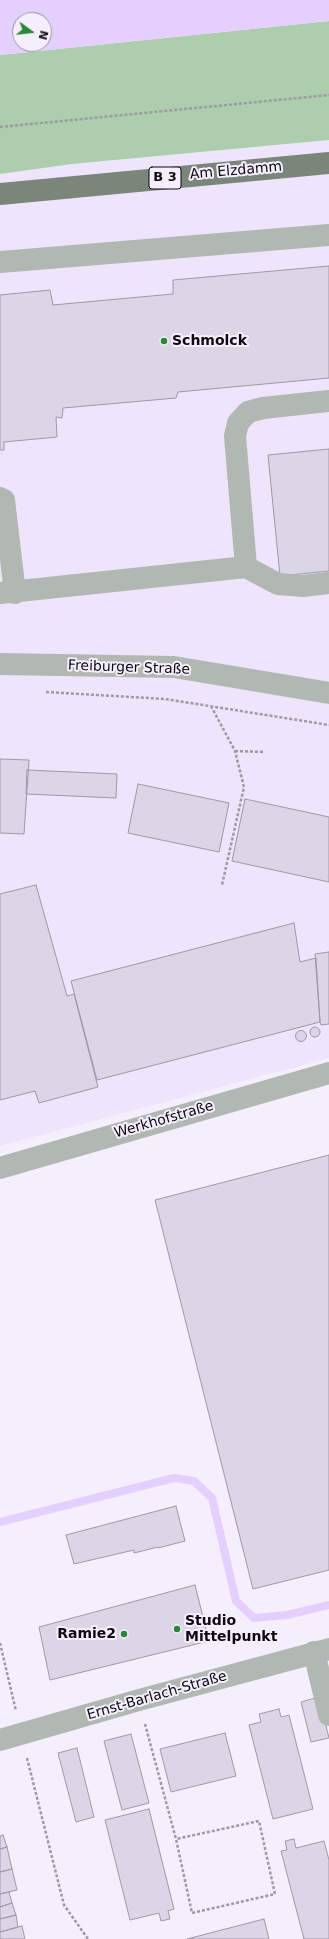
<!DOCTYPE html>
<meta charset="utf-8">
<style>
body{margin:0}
#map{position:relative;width:329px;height:1939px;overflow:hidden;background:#f5effd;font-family:"DejaVu Sans",sans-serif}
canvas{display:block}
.north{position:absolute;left:12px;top:12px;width:40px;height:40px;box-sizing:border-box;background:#f5effd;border:1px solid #98949e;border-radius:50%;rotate:105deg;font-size:11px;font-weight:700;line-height:16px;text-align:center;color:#0d0b10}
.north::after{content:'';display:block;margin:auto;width:14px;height:18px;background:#2a8738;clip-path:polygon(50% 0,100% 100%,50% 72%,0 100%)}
</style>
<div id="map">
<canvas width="329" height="1939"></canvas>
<div class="north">N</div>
</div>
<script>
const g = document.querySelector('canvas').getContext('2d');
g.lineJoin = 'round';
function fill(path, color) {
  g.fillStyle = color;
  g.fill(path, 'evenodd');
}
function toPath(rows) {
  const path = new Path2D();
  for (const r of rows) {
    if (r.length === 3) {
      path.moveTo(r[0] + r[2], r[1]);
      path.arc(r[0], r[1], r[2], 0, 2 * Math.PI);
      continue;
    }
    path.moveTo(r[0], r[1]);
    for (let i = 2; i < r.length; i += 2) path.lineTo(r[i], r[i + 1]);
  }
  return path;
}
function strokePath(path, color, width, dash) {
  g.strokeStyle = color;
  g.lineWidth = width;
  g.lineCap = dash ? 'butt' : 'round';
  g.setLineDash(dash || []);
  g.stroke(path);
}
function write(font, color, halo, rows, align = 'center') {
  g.font = font + ' "DejaVu Sans",sans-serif';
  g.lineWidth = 4;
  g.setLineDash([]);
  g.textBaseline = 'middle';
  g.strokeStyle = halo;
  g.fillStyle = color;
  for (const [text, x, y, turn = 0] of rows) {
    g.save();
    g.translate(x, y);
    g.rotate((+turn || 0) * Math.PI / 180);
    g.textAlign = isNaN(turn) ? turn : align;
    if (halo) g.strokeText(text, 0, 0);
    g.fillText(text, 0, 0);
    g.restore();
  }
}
const built = toPath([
 [329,140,329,1058,0,1146,0,174,72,164]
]);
const green = toPath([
 [329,21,329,140,72,164,0,174,0,55]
]);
const water = toPath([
 [0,0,329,0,329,21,0,55],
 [20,20,44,20,44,44,20,44]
]);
const stream = toPath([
 [0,1522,174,1478,194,1481,212,1498,236,1601,254,1618,287,1615,329,1605]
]);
const building = toPath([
 [329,266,329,378,178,392,176,398,63,408,62,418,56,417,57,437,4,442,4,450,0,450,0,295,50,290,53,305,173,294,173,280,329,266],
 [329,449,329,571,280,576,268,455,329,449],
 [0,759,29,760,24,834,0,833,0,759],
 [27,770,117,774,116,798,26,794,27,770],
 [138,784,229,803,219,852,128,833,138,784],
 [245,799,329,817,329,882,232,861,245,799],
 [36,885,67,996,74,994,98,1087,39,1103,35,1091,0,1100,0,894,36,885],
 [294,923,300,962,316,958,320,1022,97,1080,71,981,294,923],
 [329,952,329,1024,321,1025,320,1022,315,954,329,952],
 [315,1032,5],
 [301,1036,5.5],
 [329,1155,329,1570,253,1589,155,1200,329,1155],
 [176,1506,185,1541,158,1548,158,1547,134,1553,134,1550,74,1564,66,1535,176,1506],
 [195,1585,209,1641,50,1680,39,1627,195,1585],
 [319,1697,329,1738,311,1742,301,1702,319,1697],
 [279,1709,281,1717,289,1715,313,1809,273,1819,249,1725,261,1722,259,1714,279,1709],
 [225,1733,236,1776,171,1792,160,1749,225,1733],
 [131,1734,149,1803,122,1810,104,1741,131,1734],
 [77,1748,94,1817,76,1822,58,1753,77,1748],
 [149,1809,174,1909,168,1911,170,1919,161,1921,159,1913,130,1920,105,1820,149,1809],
 [3,1835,7,1847,0,1849,0,1836,3,1835],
 [294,1839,296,1848,324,1841,329,1860,329,1939,304,1939,281,1851,287,1850,285,1841,294,1839],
 [7,1847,12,1869,0,1872,0,1849,7,1847],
 [12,1869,17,1890,0,1894,0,1872,12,1869],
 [9,1892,12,1903,0,1907,0,1894,9,1892],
 [12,1903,16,1915,0,1919,0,1907,12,1903],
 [16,1915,18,1927,0,1932,0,1919,16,1915],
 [264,1919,269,1939,187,1939,264,1919],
 [22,1926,25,1939,0,1939,0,1932,22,1926]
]);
const path = toPath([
 [0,127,329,95],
 [46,692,165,699,329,725],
 [211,706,235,751,244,787,222,885],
 [235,751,264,752],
 [0,1643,16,1711],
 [145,1724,176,1839,192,1913,275,1894,259,1821,176,1839],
 [27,1758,64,1905,88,1939]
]);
const minor = toPath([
 [0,262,329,235],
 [329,401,263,408,248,412,238,423,235,436,246,567,278,584,303,586,329,583],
 [0,498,4,500,15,593],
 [0,593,246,567],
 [0,664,174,667,329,693],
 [0,1168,329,1073],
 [314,1652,329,1715],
 [0,1740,139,1700,329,1649]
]);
const major = toPath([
 [0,194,329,163]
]);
const markers = [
 [164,341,4,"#2a8738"],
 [177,1629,4,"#2a8738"],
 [124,1634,4,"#2a8738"]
];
const shields = [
 [165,178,32]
];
const shieldNames = [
 ["B 3",165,178]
];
const streetNames = [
 ["Am Elzdamm",236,171,-5],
 ["Freiburger Straße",129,668,2],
 ["Werkhofstraße",164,1120,-16],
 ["Ernst-Barlach-Straße",157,1696,-16]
];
const poiNames = [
 ["Schmolck",172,341],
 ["Studio",185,1621],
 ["Mittelpunkt",185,1637],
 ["Ramie2",116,1634,"right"]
];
fill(built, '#eee4fc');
fill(green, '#accead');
fill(water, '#e4cffe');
strokePath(stream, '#e4cffe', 8);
fill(building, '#dcd5e6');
strokePath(building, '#9f98a8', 1);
strokePath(path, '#9e99a4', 2.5, [3, 2]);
strokePath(minor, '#b1b7b1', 22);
strokePath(major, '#7b867b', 22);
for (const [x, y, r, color] of markers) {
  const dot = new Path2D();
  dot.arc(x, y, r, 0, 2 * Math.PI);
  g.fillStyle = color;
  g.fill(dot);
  strokePath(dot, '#f5effd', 1.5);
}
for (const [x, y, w] of shields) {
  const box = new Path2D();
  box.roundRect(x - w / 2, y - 11, w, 22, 3);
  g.fillStyle = '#f5effd';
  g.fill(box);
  strokePath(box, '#0d0b10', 1);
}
write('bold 13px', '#0d0b10', null, shieldNames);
write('14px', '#0d0b10', '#f5effd', streetNames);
write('bold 14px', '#0d0b10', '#f5effd', poiNames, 'left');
</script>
